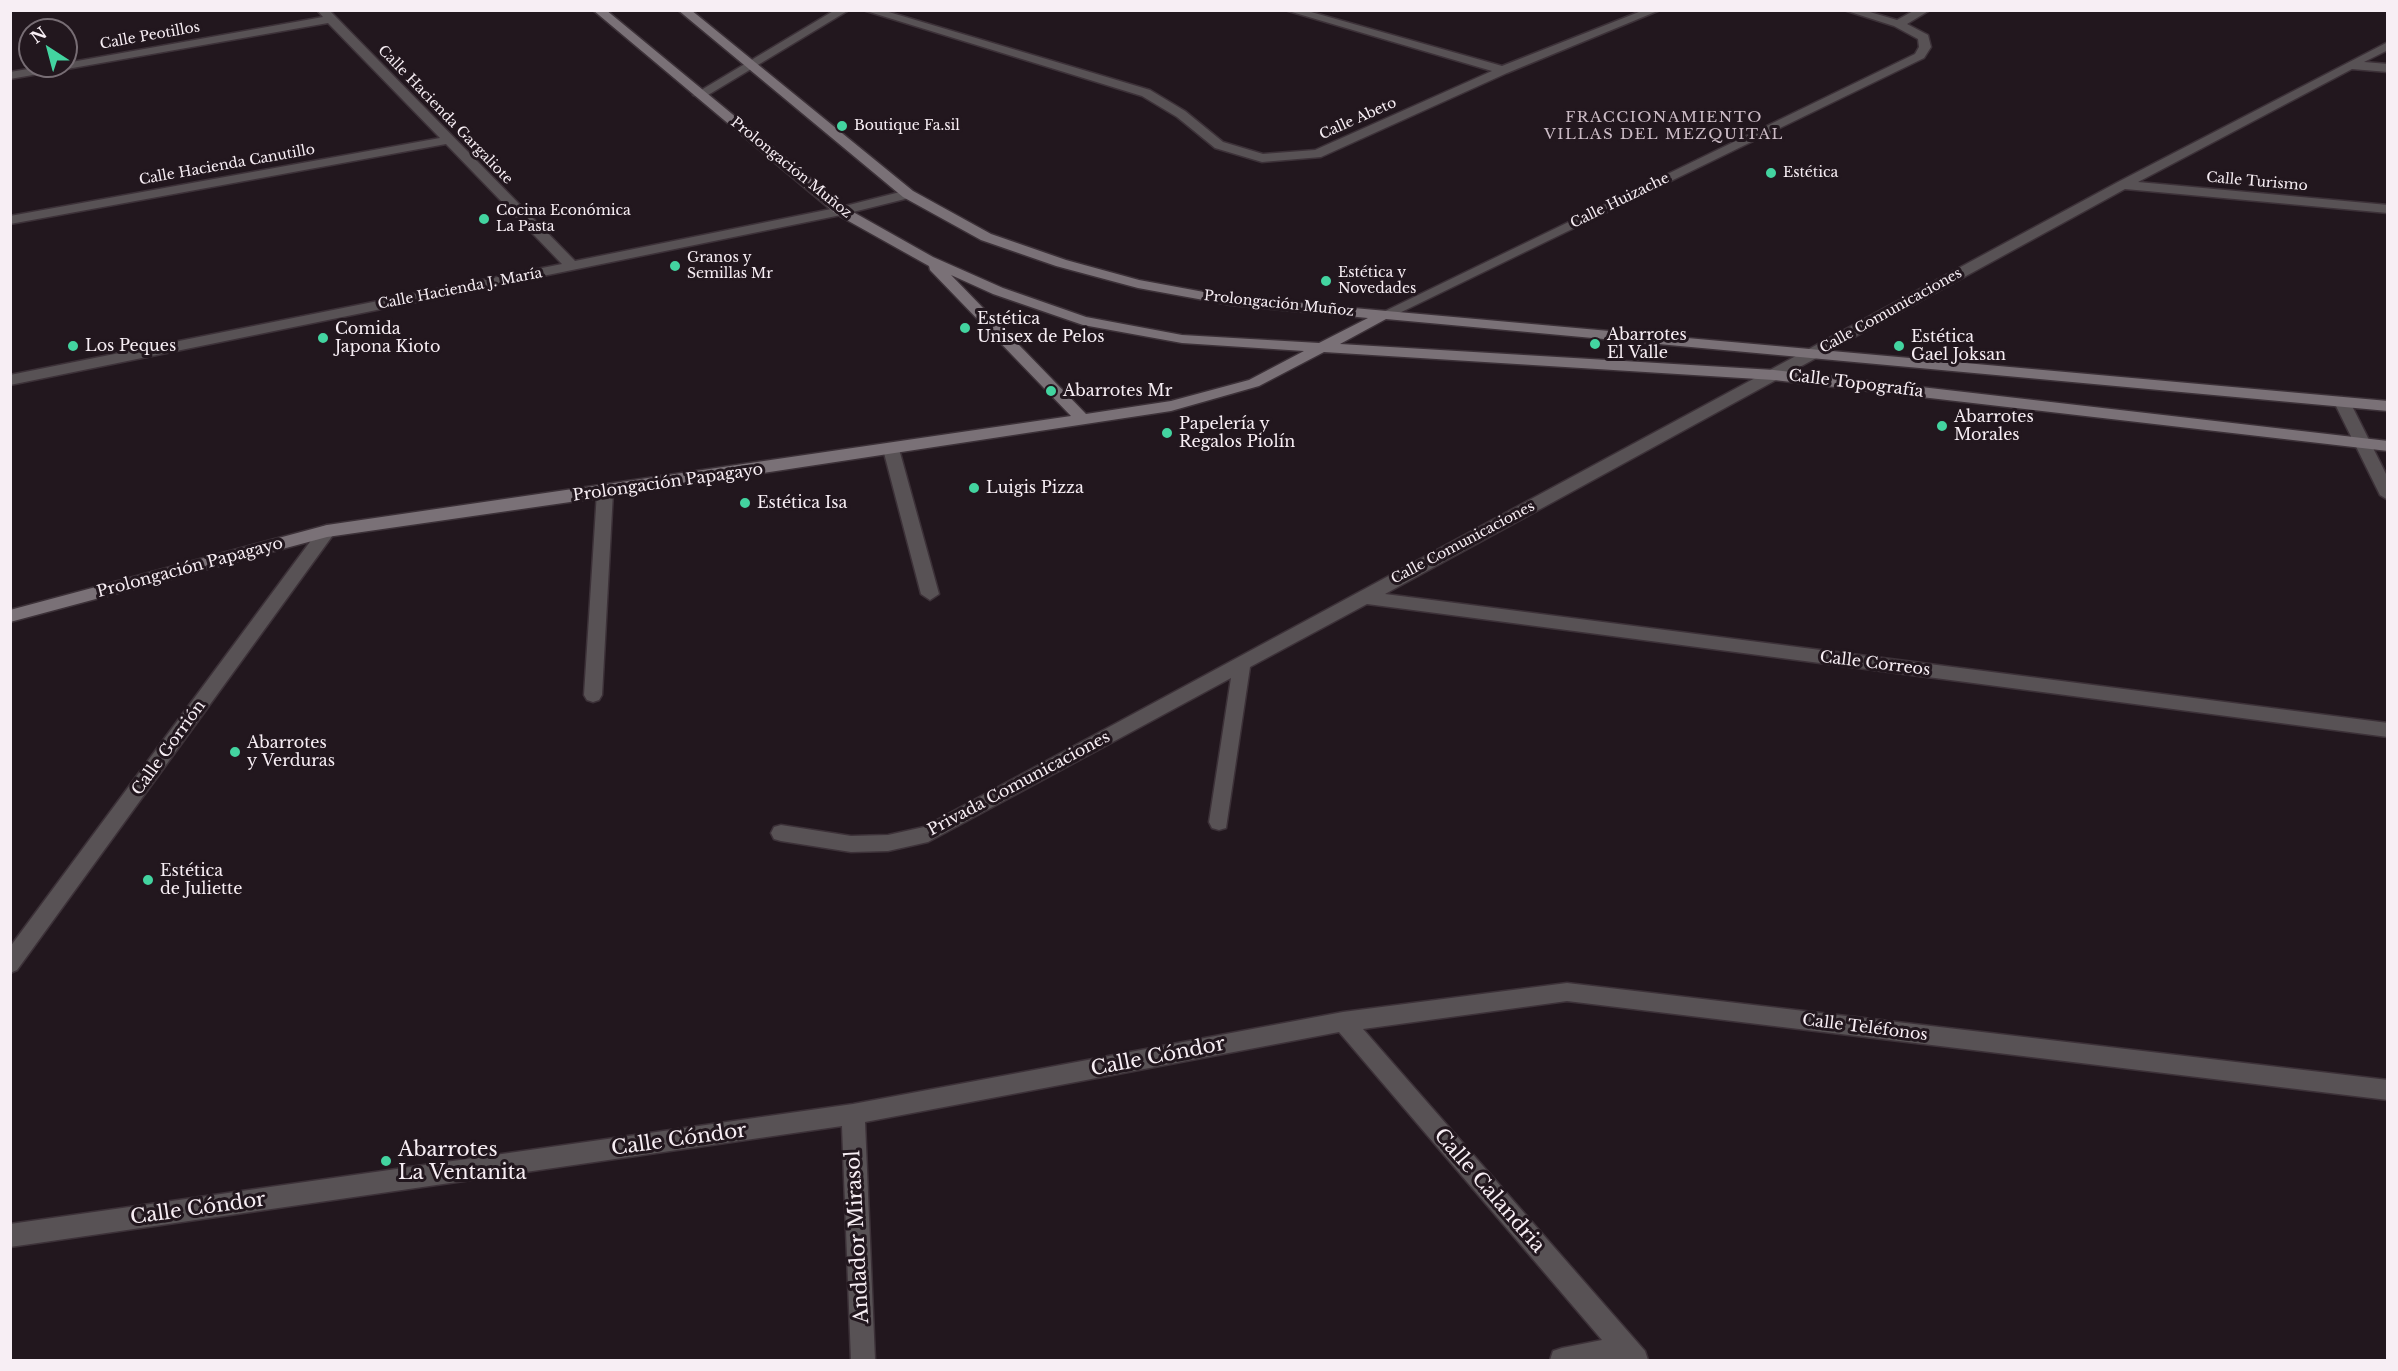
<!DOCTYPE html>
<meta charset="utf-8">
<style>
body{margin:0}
#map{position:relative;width:2398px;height:1371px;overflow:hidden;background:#22171e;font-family:"Libre Baskerville",serif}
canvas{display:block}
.frame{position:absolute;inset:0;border:12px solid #f7eef4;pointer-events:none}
.north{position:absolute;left:18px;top:18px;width:60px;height:60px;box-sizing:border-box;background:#22171e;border:2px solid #776d74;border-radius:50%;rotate:324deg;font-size:16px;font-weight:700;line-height:24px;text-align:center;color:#f7eef4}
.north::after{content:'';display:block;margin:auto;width:21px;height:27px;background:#43d4a0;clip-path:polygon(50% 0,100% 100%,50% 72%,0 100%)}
</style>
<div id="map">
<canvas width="2398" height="1371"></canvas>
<div class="frame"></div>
<div class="north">N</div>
</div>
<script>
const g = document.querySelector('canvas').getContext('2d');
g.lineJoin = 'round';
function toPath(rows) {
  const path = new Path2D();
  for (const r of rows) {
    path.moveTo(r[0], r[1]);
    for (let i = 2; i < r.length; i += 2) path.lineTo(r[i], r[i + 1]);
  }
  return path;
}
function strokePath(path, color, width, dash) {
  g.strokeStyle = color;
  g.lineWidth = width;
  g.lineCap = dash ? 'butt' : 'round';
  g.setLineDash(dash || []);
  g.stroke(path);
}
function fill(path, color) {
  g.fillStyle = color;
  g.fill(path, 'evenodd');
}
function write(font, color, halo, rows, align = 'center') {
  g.font = font + ' "Libre Baskerville",serif';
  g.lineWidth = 6;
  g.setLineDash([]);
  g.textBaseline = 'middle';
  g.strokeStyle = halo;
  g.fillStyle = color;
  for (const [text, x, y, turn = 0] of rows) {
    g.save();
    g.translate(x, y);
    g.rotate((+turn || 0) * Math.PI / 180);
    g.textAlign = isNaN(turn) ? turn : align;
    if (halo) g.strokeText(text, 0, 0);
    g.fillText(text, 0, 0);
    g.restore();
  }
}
const street = toPath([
 [317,10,329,10,575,261,841,207,908,190,915,194,913,197,841,215,10,385,10,375,562,264,446,144,10,224,10,216,440,138,328,23,10,79,10,72,46,66,66,66,66,63,323,17,317,10],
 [835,10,849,10,703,98,693,95,835,10],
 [863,10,882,10,1150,90,1185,111,1223,142,1263,154,1315,150,1492,71,1285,10,1304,10,1502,66,1644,10,1660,10,1507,73,1321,157,1262,162,1215,148,1177,117,1142,96,863,10],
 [1844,10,1863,10,1897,20,1915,10,1930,10,1907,24,1928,35,1931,47,1924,58,1389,318,1384,319,1377,315,1915,54,1919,47,1918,39,1894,26,1844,10],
 [2388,42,2388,50,2364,62,2388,64,2388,72,2352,69,2138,182,2388,205,2388,213,2125,189,1385,594,2388,723,2388,737,1367,604,1250,667,1226,828,1219,830,1212,828,1209,822,1231,678,928,842,888,851,851,852,781,841,774,839,771,833,774,827,781,825,851,836,888,835,924,827,2118,182,2388,42],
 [2342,397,2350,402,2388,478,2388,500,2380,495,2334,402,2342,397],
 [891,444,899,449,939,594,930,600,921,594,883,449,891,444],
 [605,487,613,492,602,695,599,700,593,702,587,700,584,695,597,492,605,487],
 [327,525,333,527,335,531,333,535,17,970,10,973,10,947,321,527,327,525],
 [1567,983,2388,1080,2388,1100,1567,1001,1363,1029,1645,1351,1648,1360,1550,1360,1553,1351,1562,1348,1602,1340,1339,1032,865,1122,875,1360,851,1360,842,1126,10,1247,10,1224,853,1104,1343,1012,1567,983]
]);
const secondary = toPath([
 [593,10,606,10,846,208,933,257,1003,288,1086,317,1182,335,1319,343,1368,318,1231,305,1138,288,1056,266,981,240,903,197,678,10,691,10,913,191,991,234,1066,260,1139,280,1231,297,2388,401,2388,411,1386,319,1340,344,1774,370,2388,441,2388,451,1774,380,1324,352,1259,386,1171,411,605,497,327,537,10,622,10,610,327,525,1071,416,930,270,929,266,836,214,593,10],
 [951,275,993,294,1083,325,1182,343,1304,351,1249,380,1171,401,1086,414,951,275]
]);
const markers = [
 [842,126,6,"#43d4a0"],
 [1771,173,6,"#43d4a0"],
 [484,219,6,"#43d4a0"],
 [675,266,6,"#43d4a0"],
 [1326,281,6,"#43d4a0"],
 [965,328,6,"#43d4a0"],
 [323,338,6,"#43d4a0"],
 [1595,344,6,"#43d4a0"],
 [73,346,6,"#43d4a0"],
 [1899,346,6,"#43d4a0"],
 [1051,391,6,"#43d4a0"],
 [1942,426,6,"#43d4a0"],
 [1167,433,6,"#43d4a0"],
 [974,488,6,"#43d4a0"],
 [745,503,6,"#43d4a0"],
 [235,752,6,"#43d4a0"],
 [148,880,6,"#43d4a0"],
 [386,1161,6,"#43d4a0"]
];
const farStreetnames = [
 ["Calle Peotillos",150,36,-10],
 ["Calle Hacienda Gargaliote",445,115,46],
 ["Calle Abeto",1358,119,-24],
 ["Calle Hacienda Canutillo",227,165,-10],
 ["Prolongación Muñoz",791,168,39],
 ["Calle Turismo",2257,182,5],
 ["Calle Huizache",1620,201,-26],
 ["Calle Hacienda J. María",460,289,-11],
 ["Prolongación Muñoz",1279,304,6],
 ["Calle Comunicaciones",1891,311,-29],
 ["Calle Comunicaciones",1463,543,-28]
];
const farPoinames = [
 ["Boutique Fa.sil",854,126],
 ["Estética",1783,173],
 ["Cocina Económica",496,211],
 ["La Pasta",496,227],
 ["Granos y",687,258],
 ["Semillas Mr",687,274],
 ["Estética y",1338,273],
 ["Novedades",1338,289]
];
const farNeighbourhoodnames = [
 ["FRACCIONAMIENTO",1664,118],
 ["VILLAS DEL MEZQUITAL",1664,135]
];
const poiNames = [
 ["Estética",977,319],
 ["Unisex de Pelos",977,337],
 ["Comida",335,329],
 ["Japona Kioto",335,347],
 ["Abarrotes",1607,335],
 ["El Valle",1607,353],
 ["Estética",1911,337],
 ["Gael Joksan",1911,355],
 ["Los Peques",85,346],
 ["Abarrotes Mr",1063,391],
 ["Abarrotes",1954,417],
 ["Morales",1954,435],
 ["Papelería y",1179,424],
 ["Regalos Piolín",1179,442],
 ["Luigis Pizza",986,488],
 ["Estética Isa",757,503],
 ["Abarrotes",247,743],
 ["y Verduras",247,761],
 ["Estética",160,871],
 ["de Juliette",160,889]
];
const streetNames = [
 ["Calle Topografía",1856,384,7],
 ["Prolongación Papagayo",668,483,-8],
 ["Prolongación Papagayo",190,568,-15],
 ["Calle Correos",1875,664,7],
 ["Calle Gorrión",169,748,-54],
 ["Privada Comunicaciones",1019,784,-28],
 ["Calle Teléfonos",1865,1028,7]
];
const nearStreetnames = [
 ["Calle Cóndor",1158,1057,-11],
 ["Calle Cóndor",679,1140,-8],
 ["Calle Calandria",1489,1191,49],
 ["Calle Cóndor",198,1209,-8],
 ["Andador Mirasol",858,1237,-93]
];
const nearPoinames = [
 ["Abarrotes",398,1150],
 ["La Ventanita",398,1173]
];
strokePath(street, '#3c3138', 3);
strokePath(secondary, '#3c3138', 3);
fill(street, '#585255');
fill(secondary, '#7a7177');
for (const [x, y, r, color] of markers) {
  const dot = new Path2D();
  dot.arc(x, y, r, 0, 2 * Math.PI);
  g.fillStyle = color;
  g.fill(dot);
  strokePath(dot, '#22171e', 2);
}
write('14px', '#f7eef4', '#22171e', farStreetnames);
write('14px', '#f7eef4', '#22171e', farPoinames, 'left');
g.letterSpacing = '1.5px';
write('15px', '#ccbcc6', '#22171e', farNeighbourhoodnames);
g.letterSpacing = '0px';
write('16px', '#f7eef4', '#22171e', poiNames, 'left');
write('16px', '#f7eef4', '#22171e', streetNames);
write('20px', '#f7eef4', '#22171e', nearStreetnames);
write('20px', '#f7eef4', '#22171e', nearPoinames, 'left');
</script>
